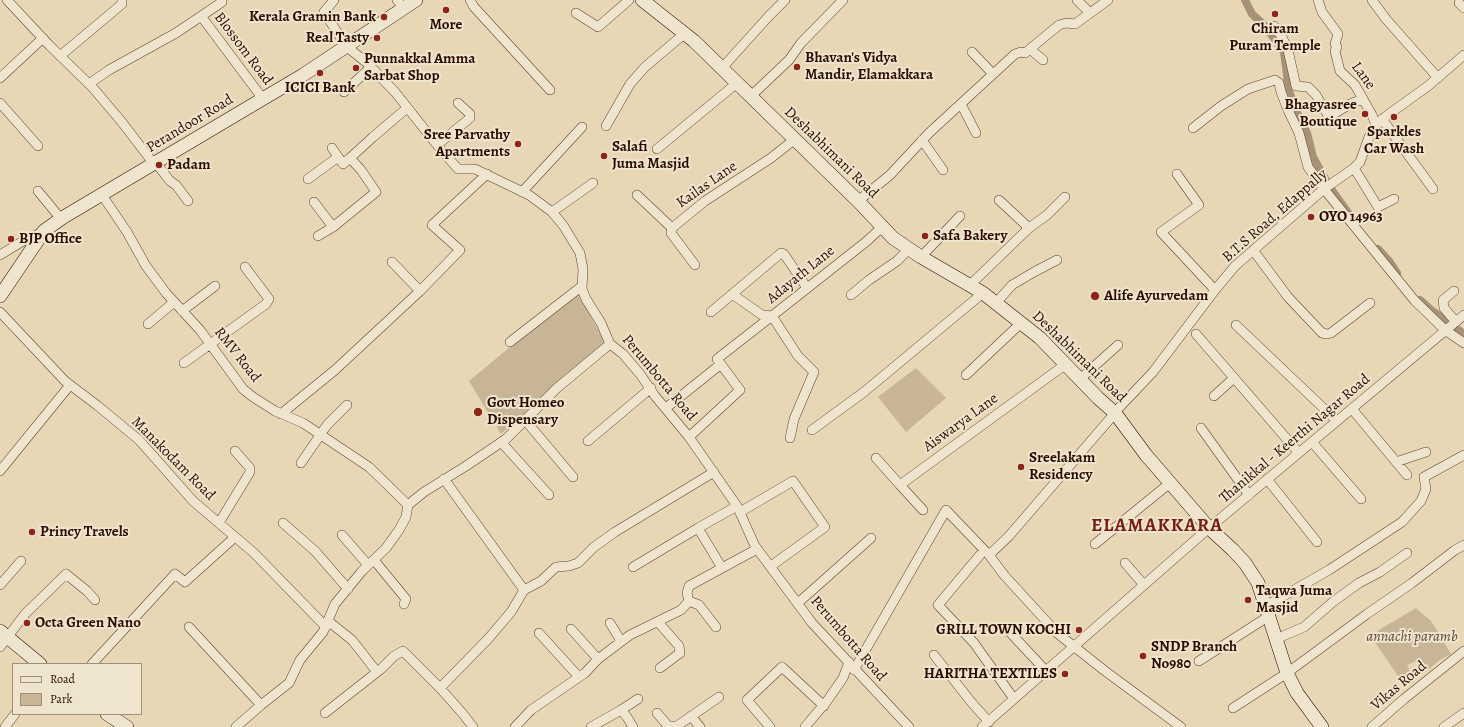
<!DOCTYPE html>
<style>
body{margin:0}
#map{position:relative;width:1464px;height:727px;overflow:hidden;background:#e7d7b4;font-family:Alegreya,serif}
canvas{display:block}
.legend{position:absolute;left:12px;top:663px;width:130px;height:52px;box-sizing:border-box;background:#efe5ce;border:1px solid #a18f7c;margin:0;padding:5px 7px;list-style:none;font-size:12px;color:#2d0d01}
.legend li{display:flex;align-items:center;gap:8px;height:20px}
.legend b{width:20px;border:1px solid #a18f7c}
</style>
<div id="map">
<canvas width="1464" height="727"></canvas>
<ul class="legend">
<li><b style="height:5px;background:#efe5ce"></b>Road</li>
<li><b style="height:11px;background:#c7b596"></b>Park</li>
</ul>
</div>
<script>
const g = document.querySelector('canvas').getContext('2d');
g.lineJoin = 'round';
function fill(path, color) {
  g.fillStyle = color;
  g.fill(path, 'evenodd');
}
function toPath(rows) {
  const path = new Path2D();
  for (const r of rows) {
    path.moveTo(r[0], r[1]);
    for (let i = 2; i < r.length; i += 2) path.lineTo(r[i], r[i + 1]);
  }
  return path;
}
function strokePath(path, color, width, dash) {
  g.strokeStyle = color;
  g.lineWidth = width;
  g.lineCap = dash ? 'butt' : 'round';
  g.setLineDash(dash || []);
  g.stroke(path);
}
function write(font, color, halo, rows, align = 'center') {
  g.font = font + ' Alegreya,serif';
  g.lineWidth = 4;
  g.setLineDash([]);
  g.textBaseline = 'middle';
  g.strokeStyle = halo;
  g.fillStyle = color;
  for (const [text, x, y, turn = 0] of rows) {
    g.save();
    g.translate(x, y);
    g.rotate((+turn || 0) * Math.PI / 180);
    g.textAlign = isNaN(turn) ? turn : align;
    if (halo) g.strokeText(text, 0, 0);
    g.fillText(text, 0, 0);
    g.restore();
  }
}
const green = toPath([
 [578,293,605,343,501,434,469,381,516,342],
 [916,368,946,398,906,432,878,397],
 [1416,608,1431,621,1451,654,1440,660,1425,672,1417,661,1407,665,1414,682,1405,686,1372,638,1379,630]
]);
const canal = toPath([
 [1245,0,1252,14,1265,26,1284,52,1289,91,1298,115,1307,133,1313,157,1329,186,1349,214],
 [1378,249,1389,261,1397,273],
 [1420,300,1431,310,1464,334]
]);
const street = toPath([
 [7,0,50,46,93,88,121,121,154,164],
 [334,0,324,12,346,46,367,63,395,92,437,145,458,169,475,169,529,195,552,212,563,225,580,253,583,269,582,289,586,299,601,323,610,344,623,354,640,374,655,396,689,437,737,506,755,546,812,623,909,727],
 [397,0,404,9],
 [470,0,474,7,550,90],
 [1077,0,1090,13],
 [1318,0,1322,12,1338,34,1335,44,1337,47,1335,51,1340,71,1355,85,1372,115,1376,125],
 [1372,0,1386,19,1438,78],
 [1459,3,1464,8],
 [576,13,598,27,629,0],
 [201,16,263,99],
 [1274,26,1282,37,1288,50,1296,86,1308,87,1316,95,1329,117,1350,104,1363,99],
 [1030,49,1043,60],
 [972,52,993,74],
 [60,56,122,4,122,0],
 [722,68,769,16,785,0],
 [0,78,43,38],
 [89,84,109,70,176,33,222,2,221,0],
 [344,92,371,67],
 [751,96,789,60,801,43,843,0],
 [0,103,38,146],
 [961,104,976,133],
 [1382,119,1433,189],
 [606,126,630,84,645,67,684,34],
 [1193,128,1221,106,1248,89,1275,80,1279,83,1281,92,1288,110,1299,133,1308,167,1324,189,1415,301,1445,330,1464,343],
 [922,140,943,170],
 [437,145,470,118,470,114,458,103],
 [332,148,343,164,350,158],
 [657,149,737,83],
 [156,163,170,181,176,185,188,201],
 [1354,168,1378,207,1394,199],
 [1177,174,1199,205,1161,232,1215,290],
 [308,179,338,157],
 [38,191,61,219],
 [522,192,582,127],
 [102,195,127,232,146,266,166,293,200,330,243,389,253,397,275,411,303,423,369,467,408,505],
 [637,195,672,228],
 [999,200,1029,228],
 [858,201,890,175,929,133,1015,54,1021,52,1025,53,1059,25,1066,23,1075,24,1108,0],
 [314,202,333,227],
 [552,212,593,183],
 [318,236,333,227,376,192,361,170,350,158,373,137,407,108],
 [1253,250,1288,297,1322,333,1327,334,1331,333,1370,303],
 [0,255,23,241,43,232],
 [921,257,960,216],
 [392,262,420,291,460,250,432,225,487,174],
 [695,265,671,233,672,228,705,201,771,158,795,139],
 [970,285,1029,228,1047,215,1065,197],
 [1454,291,1443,300,1444,308,1456,322],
 [732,294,762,315,772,316],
 [851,295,869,280,897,261,909,249],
 [996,303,1012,285,1034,272,1057,260],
 [182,311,215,286],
 [0,312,65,381,98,406,139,440,193,501,254,553,326,627],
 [711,312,781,253,784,254,807,288],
 [148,324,174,302],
 [1236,325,1337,421],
 [1196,334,1299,453],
 [510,342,582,286],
 [184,363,266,304,269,299,245,267],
 [966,375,1021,323],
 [1080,379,1118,345],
 [1214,396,1234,378],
 [666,408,721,364],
 [1352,409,1407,475],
 [281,414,335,370,420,291],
 [525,420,573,477],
 [1201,428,1249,495],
 [812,430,864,392,983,293],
 [689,437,740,390,717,359,772,316],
 [790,438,794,419,814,372,798,356,772,316,867,241,882,227],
 [588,441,651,388],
 [501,442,549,495],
 [1312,442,1361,499],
 [876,458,900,485],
 [1396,462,1426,452],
 [301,463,327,425,347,405],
 [0,471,70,385],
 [444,479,524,590],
 [1267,479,1317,542],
 [923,510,900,485,1066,364],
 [740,512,793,481,825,527,771,566],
 [219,523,250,472,250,468,235,451],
 [283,523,315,551,348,589],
 [698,528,722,568],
 [342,535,368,565],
 [1095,544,1170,483],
 [980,555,938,605,974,643,1014,699],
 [374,560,406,599,404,604],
 [1125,563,1144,585],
 [633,567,698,528,737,506],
 [0,585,21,561],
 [689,601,699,605,716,627],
 [798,603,871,538],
 [1266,606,1329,570,1402,522,1421,501,1426,489,1424,477,1464,455],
 [328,621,352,640,377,672],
 [658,622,679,646,680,653,660,668],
 [610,623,621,641],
 [189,627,261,705],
 [1005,627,1046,671],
 [571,629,598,659],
 [539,633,579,677],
 [1276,639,1304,627,1334,601,1359,583,1380,572,1407,553],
 [0,647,25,614,66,574,87,591,95,600],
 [934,655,972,703,989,722],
 [1199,661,1269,616],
 [92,664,175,574,185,582,235,537],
 [854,670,946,510,989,555],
 [440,688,488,639,511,612,524,590,541,581,556,567,569,566,578,563,594,547,615,532,714,472],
 [1233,708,1287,673,1367,614,1412,583,1455,550,1464,545],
 [621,710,638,699],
 [325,713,381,669,394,656,403,651,440,688,463,714,473,727],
 [657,713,668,726,677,726,719,697],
 [691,716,700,727],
 [5,727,15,714],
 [236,727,261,705,289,683,300,660,323,632,335,604,362,571,386,548,399,530,406,517,408,505,424,492,466,466,506,439,557,388,610,344],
 [515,727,531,710,585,673,598,659,630,635,681,610,689,601,687,593,689,586,757,549],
 [591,727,621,710,627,717,633,727],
 [770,727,747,700,782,667,824,706],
 [805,727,827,701,843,678,849,662],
 [982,727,1209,528,1464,315],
 [1181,727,1105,671,1057,633,1004,575,989,555,1009,536,1115,413,1117,410,1153,372,1215,290,1235,266,1324,189,1354,168,1360,162,1369,137,1376,125,1385,117,1428,86,1464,55],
 [1372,727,1404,699,1464,651],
 [1444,727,1464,713]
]);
const secondary = toPath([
 [642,0,694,41,858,201,893,238,921,257,983,293,1040,338,1098,398,1115,413,1146,455,1209,528,1233,550,1245,563,1258,583,1287,673,1297,693,1322,727],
 [0,296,44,231,62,218,303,75,416,0],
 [0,631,40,664],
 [107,714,127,727]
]);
const markers = [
 [446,10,4,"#8f2418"],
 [1275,14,4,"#8f2418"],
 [384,17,4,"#8f2418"],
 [377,38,4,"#8f2418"],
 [797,67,4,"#8f2418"],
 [356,68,4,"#8f2418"],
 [320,73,4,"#8f2418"],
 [1365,114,4,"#8f2418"],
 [1394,117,4,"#8f2418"],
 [518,144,4,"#8f2418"],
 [604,156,4,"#8f2418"],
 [159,165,4,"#8f2418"],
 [1311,217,4,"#8f2418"],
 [925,236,4,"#8f2418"],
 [11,239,4,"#8f2418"],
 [1095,296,5,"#8f2418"],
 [478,412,5,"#8f2418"],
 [1021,467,4,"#8f2418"],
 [32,532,4,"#8f2418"],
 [1248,600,4,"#8f2418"],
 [27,623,4,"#8f2418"],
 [1079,630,4,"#8f2418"],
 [1143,656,4,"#8f2418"],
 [1065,674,4,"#8f2418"]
];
const poiNames = [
 ["Kerala Gramin Bank",376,17,"right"],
 ["More",446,25,"center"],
 ["Chiram",1275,29,"center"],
 ["Puram Temple",1275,46,"center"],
 ["Real Tasty",369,38,"right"],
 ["Bhavan's Vidya",805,58],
 ["Mandir, Elamakkara",805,75],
 ["Punnakkal Amma",364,59],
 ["Sarbat Shop",364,76],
 ["ICICI Bank",320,88,"center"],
 ["Bhagyasree",1357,105,"right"],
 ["Boutique",1357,122,"right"],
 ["Sparkles",1394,132,"center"],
 ["Car Wash",1394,149,"center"],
 ["Sree Parvathy",510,135,"right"],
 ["Apartments",510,152,"right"],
 ["Salafi",612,147],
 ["Juma Masjid",612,164],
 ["Padam",167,165],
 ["OYO 14963",1319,217],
 ["Safa Bakery",933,236],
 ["BJP Office",19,239],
 ["Alife Ayurvedam",1104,296],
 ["Govt Homeo",487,403],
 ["Dispensary",487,420],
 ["Sreelakam",1029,458],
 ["Residency",1029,475],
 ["Princy Travels",40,532],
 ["Taqwa Juma",1256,591],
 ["Masjid",1256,608],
 ["Octa Green Nano",35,623],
 ["GRILL TOWN KOCHI",1071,630,"right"],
 ["SNDP Branch",1151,647],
 ["No980",1151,664],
 ["HARITHA TEXTILES",1057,674,"right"]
];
const streetNames = [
 ["Blossom Road",243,49,53],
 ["Lane",1363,76,54],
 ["Perandoor Road",190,124,-31],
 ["Deshabhimani Road",831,153,44],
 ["Kailas Lane",707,185,-35],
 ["B.T.S Road, Edappally",1275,216,-41],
 ["Adayath Lane",801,275,-39],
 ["RMV Road",237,355,52],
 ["Deshabhimani Road",1079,357,44],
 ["Perumbotta Road",659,378,50],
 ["Aiswarya Lane",961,423,-36],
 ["Thanikkal - Keerthi Nagar Road",1295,439,-40],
 ["Manakodam Road",173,459,45],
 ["Perumbotta Road",848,639,49],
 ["Vikas Road",1399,686,-40]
];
const parkNames = [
 ["annachi paramb",1412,637]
];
const districtNames = [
 ["ELAMAKKARA",1157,526]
];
fill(green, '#c7b596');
strokePath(canal, '#a89277', 8);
strokePath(street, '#5c402e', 10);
strokePath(secondary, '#2d0d01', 14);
strokePath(street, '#efe5ce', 9);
strokePath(secondary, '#efe5ce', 13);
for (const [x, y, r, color] of markers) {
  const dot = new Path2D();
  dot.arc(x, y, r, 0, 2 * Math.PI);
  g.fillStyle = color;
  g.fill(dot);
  strokePath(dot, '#efe5ce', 1.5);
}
write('bold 15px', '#2d0d01', '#efe5ce', poiNames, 'left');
write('15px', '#2d0d01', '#efe5ce', streetNames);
write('italic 15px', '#634835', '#efe5ce', parkNames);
g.letterSpacing = '1px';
write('bold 19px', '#7a1f14', '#efe5ce', districtNames);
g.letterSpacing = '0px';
</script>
